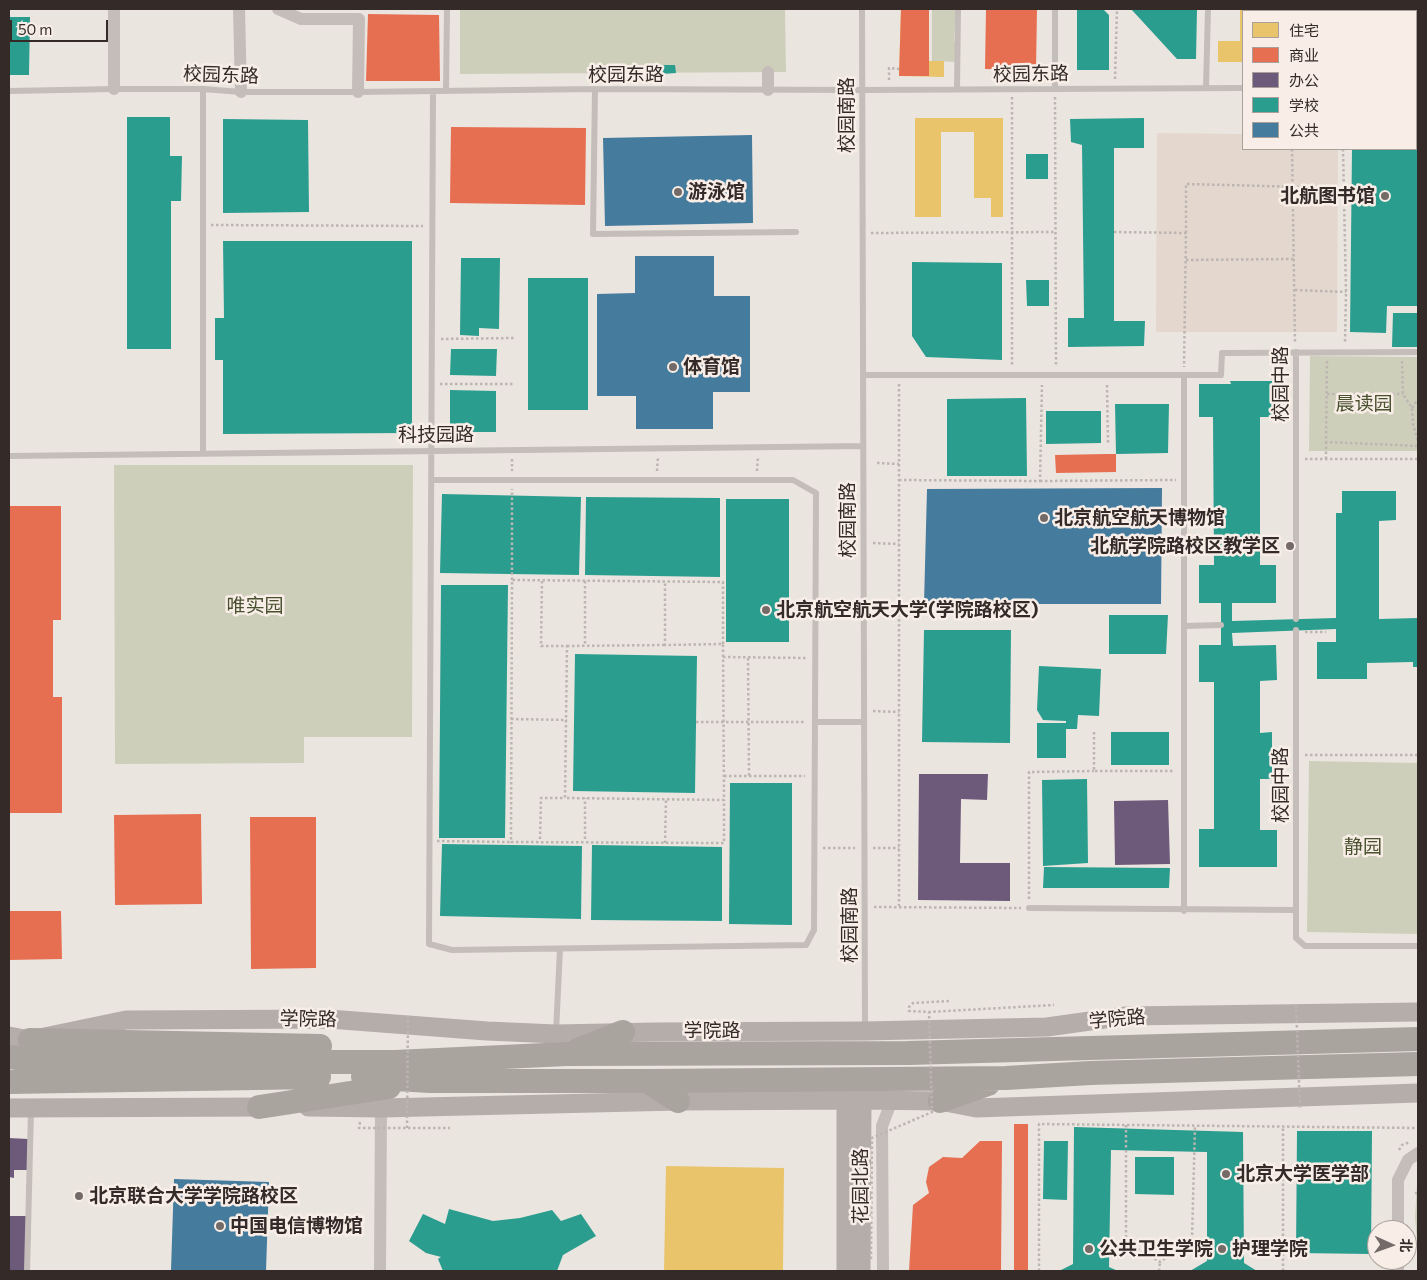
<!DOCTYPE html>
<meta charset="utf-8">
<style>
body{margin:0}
#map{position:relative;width:1427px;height:1280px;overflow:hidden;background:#ebe5e0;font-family:Commissioner,"Noto Sans SC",sans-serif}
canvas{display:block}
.frame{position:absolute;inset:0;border:10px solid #342a28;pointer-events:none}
.legend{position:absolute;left:1242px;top:10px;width:175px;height:140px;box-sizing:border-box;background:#f8eee7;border:1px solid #aaa09b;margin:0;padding:6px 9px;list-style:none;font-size:15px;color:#342a28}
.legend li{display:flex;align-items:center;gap:10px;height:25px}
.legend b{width:25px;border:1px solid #aaa09b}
.north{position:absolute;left:1367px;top:1220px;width:50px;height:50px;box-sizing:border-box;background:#f8eee7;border:1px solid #aaa09b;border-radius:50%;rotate:92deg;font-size:14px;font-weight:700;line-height:20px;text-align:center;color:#342a28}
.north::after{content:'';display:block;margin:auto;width:18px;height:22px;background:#746b68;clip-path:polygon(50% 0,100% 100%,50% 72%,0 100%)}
.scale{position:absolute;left:10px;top:20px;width:98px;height:22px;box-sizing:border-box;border:2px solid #342a28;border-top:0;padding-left:6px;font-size:15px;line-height:18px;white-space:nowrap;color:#342a28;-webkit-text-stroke:4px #f8eee7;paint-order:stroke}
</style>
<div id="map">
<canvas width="1427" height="1280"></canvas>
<div class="frame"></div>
<ul class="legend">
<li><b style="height:14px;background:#e9c46a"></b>住宅</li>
<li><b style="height:14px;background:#e76f51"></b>商业</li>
<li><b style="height:14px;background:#6d597a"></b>办公</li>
<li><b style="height:14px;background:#2a9d8f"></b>学校</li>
<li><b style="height:14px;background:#457b9d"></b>公共</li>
</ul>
<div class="north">北</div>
<div class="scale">50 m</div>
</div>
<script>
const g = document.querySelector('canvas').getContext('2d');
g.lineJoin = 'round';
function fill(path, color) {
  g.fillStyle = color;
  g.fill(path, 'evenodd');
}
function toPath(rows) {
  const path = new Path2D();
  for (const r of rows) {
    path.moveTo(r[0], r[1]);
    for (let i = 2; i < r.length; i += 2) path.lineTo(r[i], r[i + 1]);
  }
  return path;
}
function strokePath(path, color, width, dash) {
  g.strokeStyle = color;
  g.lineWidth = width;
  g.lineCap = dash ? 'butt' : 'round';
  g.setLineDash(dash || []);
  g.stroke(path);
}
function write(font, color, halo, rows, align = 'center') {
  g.font = font + ' Commissioner,"Noto Sans SC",sans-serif';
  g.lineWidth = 5;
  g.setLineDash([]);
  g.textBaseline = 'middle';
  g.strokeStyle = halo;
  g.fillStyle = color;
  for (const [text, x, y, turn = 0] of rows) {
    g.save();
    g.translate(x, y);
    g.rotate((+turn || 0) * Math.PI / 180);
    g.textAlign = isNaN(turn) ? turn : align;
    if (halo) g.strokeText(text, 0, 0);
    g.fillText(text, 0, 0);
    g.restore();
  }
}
const green = toPath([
 [460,9,785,9,786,72,460,74],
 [932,9,956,9,954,41,956,43,956,62,932,61],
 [1300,9,1418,9,1418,76,1416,76,1416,11,1300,11],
 [1310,356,1418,357,1418,451,1309,451],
 [114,465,413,465,412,737,304,737,304,763,115,764],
 [1309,761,1418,763,1418,934,1307,932],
 [1418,1165,1418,1253,1415,1218]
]);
const plaza = toPath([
 [1157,133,1243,134,1243,149,1338,149,1337,332,1156,332]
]);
const water = toPath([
 [1338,9,1418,9,1418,43,1416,43,1416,11,1337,11]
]);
const homes = toPath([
 [901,9,929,9,928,61,944,61,944,77,899,76],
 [1240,9,1253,9,1253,11,1243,11,1243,62,1218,62,1218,41,1240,41],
 [915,118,1003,118,1003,217,991,217,991,198,974,198,974,132,941,132,941,217,915,217],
 [666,1166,784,1168,783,1271,664,1271]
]);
const shops = toPath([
 [901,9,929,9,929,76,899,76],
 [986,9,1037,9,1036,70,985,69],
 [368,14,439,15,440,81,366,81],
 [451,127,586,128,585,205,450,203],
 [1106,454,1116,454,1116,472,1056,473,1055,455],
 [9,506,61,506,61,620,53,620,53,697,62,697,62,813,9,813],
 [201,814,202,904,115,905,114,815],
 [250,817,316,817,316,968,251,969],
 [9,911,61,911,62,959,9,960],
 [1014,1124,1028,1124,1028,1271,1014,1271],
 [980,1141,1002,1141,1001,1271,909,1271,913,1205,929,1193,926,1182,929,1167,943,1157,962,1158]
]);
const offices = toPath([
 [919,774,988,774,987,800,961,799,960,863,1010,863,1010,901,918,900],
 [1168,800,1170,864,1115,865,1114,801],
 [9,1138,28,1139,27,1170,14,1170,14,1178,9,1177],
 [9,1216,31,1216,29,1271,9,1271]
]);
const schools = toPath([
 [1077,9,1103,9,1109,15,1109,70,1077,70],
 [1131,9,1197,9,1196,59,1177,59],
 [9,17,30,17,29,75,9,75],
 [662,65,675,65,676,73,662,74],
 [645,66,658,66,658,74,645,74],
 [127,117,170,117,170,156,182,156,181,201,171,201,171,349,127,349],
 [1144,118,1144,148,1114,148,1114,321,1145,321,1144,346,1068,347,1068,318,1084,318,1082,145,1071,142,1070,119],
 [223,119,308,120,309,212,223,213],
 [1416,130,1418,130,1418,306,1387,306,1386,333,1350,332,1352,149,1416,149],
 [1026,154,1048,154,1048,179,1026,179],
 [223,241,412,241,412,433,223,434,223,360,215,360,215,318,224,318],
 [461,258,500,258,499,329,479,328,479,336,460,335],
 [912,262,1002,263,1002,360,926,357,912,336],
 [528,278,588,278,588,410,528,410],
 [1026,280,1049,280,1049,306,1027,306],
 [1393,313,1418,313,1418,347,1392,347],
 [451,349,497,349,496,376,450,375],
 [1230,381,1276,381,1276,417,1260,417,1260,565,1276,565,1276,603,1232,603,1232,621,1336,618,1336,513,1342,513,1342,491,1396,491,1396,520,1379,521,1379,619,1418,618,1418,667,1413,667,1413,662,1367,663,1367,679,1317,679,1317,642,1336,642,1336,629,1232,633,1233,646,1276,645,1277,680,1260,681,1260,733,1272,732,1272,779,1260,779,1260,830,1277,830,1277,867,1199,867,1199,829,1214,829,1214,682,1199,682,1199,645,1221,645,1221,603,1199,603,1199,565,1214,565,1213,417,1199,417,1199,384,1231,384],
 [450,390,496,391,496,432,450,432],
 [1026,398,1027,476,947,476,947,399],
 [1115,404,1169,404,1168,453,1116,454],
 [1046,411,1101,411,1101,443,1046,444],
 [442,494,581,497,579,575,440,573],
 [586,497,720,498,720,577,585,575],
 [726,499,789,499,789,642,726,642],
 [441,585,508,585,505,838,439,838],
 [1109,615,1168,615,1166,654,1109,654],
 [924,630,1011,630,1010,743,922,742],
 [575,654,697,656,695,793,573,791],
 [1039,666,1101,669,1099,716,1078,715,1077,729,1066,729,1066,758,1037,758,1037,723,1066,723,1066,721,1043,720,1037,710],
 [1111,732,1169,732,1169,765,1111,765],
 [1087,779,1088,863,1043,866,1042,780],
 [730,783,792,783,792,925,729,924],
 [442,844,582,846,581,919,440,916],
 [592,845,722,847,722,921,591,920],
 [1044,867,1170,868,1169,888,1043,888],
 [1074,1127,1243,1132,1244,1263,1257,1271,1190,1271,1207,1261,1207,1152,1111,1150,1109,1267,1118,1271,1059,1271,1073,1264],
 [1297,1131,1372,1131,1371,1254,1296,1253],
 [1044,1141,1068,1141,1067,1200,1043,1199],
 [1135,1157,1174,1157,1174,1195,1135,1194],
 [449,1209,493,1221,520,1218,552,1210,561,1221,581,1214,596,1236,563,1255,557,1271,443,1271,438,1259,441,1257,426,1253,409,1241,423,1214,445,1224]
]);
const public = toPath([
 [752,135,753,223,605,226,603,138],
 [635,256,714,256,714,296,750,296,750,392,713,392,713,429,636,429,636,396,597,396,597,294,635,293],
 [1162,488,1161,604,924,604,927,489],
 [174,1179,269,1182,266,1271,171,1270]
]);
const path = toPath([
 [1321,9,1321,11],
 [1416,48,1418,48],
 [1115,79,1117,9],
 [889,80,889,68,899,69],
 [1012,97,1012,366],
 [1055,97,1056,367],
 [1416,121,1418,121],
 [1292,149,1295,343],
 [1343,149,1346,292,1345,343],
 [211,225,423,226],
 [1114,232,1186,233,1184,367],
 [871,233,1056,232],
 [1186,233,1186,184,1343,188],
 [1186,260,1294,259],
 [1295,290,1346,292],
 [441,339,515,338],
 [1327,361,1326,442,1418,446],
 [1402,361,1403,394,1412,408,1413,424,1418,441],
 [440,384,515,384],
 [899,384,899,906],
 [1107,385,1108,444],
 [1327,394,1403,394],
 [1412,408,1418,399],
 [512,459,512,471],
 [1305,459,1418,459],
 [1326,459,1326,442],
 [877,463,899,464],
 [657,471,658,457],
 [757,471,758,457],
 [899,480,1040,481,1042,385],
 [1040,481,1176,480],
 [873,543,899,544],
 [512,580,512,489],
 [542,581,541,646,567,646,565,798,724,800,723,644,665,645,665,582],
 [585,581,585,645],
 [1305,632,1326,632],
 [723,644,723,582,512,580,511,842,724,843,724,800],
 [567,646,665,645],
 [723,657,806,658],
 [748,658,749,777],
 [873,711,899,712],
 [511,719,567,720],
 [696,722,806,722],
 [1094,732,1094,771,1175,771],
 [1305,755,1418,755],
 [724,776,805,776],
 [540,839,541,798,565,798],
 [585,839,585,798],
 [437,841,511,842],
 [665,843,666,800],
 [823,848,855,848],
 [873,848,899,848],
 [1029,899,1029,772,1094,771],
 [874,907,1021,908],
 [949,1001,913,1003,909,1007,909,1011,929,1012,1054,1005],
 [360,1122,359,1128,363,1128],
 [1126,1125,1126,1242,1160,1262,1192,1239,1195,1126],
 [1399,1150,1402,1145,1410,1142],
 [1415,1193,1418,1193],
 [1039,1271,1039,1124,1418,1128],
 [1159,1271,1160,1262],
 [1283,1271,1283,1127]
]);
const lane = toPath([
 [862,9,865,1030],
 [1287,9,1287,11],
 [1055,88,1055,9],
 [1206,88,1208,9],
 [1416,88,1418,88],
 [595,89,593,234,796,232],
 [957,89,958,9],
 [9,91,114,89,203,89,241,92,358,92,595,89,862,90,1243,88],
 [446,91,447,9],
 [1296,352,1296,619],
 [863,375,1221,375,1222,353,1418,352],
 [203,453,203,89],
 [9,456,863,446],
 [432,480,793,480,816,493,814,930,806,945,452,950,429,944,433,91],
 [1184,626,1221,625],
 [1296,630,1296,938,1305,946,1418,946],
 [815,722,864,722],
 [1029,908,1296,910],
 [1184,911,1184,376],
 [556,1032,560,949],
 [27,1271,31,1110]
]);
const street = toPath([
 [239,9,241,92],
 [278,9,301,19,359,19,358,92],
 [768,72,768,90],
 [114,89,114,9],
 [1398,1230,1398,1180,1408,1160,1418,1153],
 [1398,1260,1398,1271],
 [380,1271,381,1108],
 [883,1271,882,1126,892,1100]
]);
const secondary = toPath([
 [9,1036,30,1040,126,1020,329,1019,487,1031,556,1034,654,1032,865,1031,1047,1027,1126,1016,1418,1012],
 [846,1100,846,1271],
 [308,1107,381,1108,678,1101,862,1100,940,1101,976,1108,1418,1093],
 [9,1108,273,1107],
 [861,1271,862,1100]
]);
const highway = toPath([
 [30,1040,320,1046],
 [578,1050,623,1032],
 [9,1057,42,1061,395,1062,567,1054,908,1053,1418,1039],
 [363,1077,430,1081,647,1081,1006,1078,1090,1073,1418,1064],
 [647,1081,678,1101],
 [9,1082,319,1077],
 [940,1101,988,1084],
 [259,1107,389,1087]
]);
const pathBridge = toPath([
 [1296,1005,1300,1108],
 [363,1128,450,1128],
 [407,1128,408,1013],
 [871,1259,872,1138,932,1112,929,1012]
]);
const markers = [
 [678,192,5,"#746b68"],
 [1385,196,5,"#746b68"],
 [673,367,5,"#746b68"],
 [1044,518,5,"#746b68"],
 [1290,546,5,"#746b68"],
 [766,610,5,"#746b68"],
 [1226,1174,5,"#746b68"],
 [79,1196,5,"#746b68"],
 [220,1226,5,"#746b68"],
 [1089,1249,5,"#746b68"],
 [1222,1249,5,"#746b68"]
];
const streetNames = [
 ["校园东路",1031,74,-1],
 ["校园东路",221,75,2],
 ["校园东路",626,75],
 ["校园南路",847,115,-90],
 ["校园中路",1281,384,-90],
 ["科技园路",436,435],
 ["校园南路",848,520,-90],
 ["校园中路",1281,785,-90],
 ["校园南路",850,925,-90],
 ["学院路",308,1019,1],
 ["学院路",1117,1019,-5],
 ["学院路",712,1031],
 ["花园北路",861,1186,-90]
];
const poiNames = [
 ["游泳馆",688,192],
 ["北航图书馆",1375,196,"right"],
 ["体育馆",683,367],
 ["北京航空航天博物馆",1054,518],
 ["北航学院路校区教学区",1280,546,"right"],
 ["北京航空航天大学(学院路校区)",776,610],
 ["北京大学医学部",1236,1174],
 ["北京联合大学学院路校区",89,1196],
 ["中国电信博物馆",230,1226],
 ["公共卫生学院",1099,1249],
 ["护理学院",1232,1249]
];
const parkNames = [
 ["晨读园",1364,404],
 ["唯实园",255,606],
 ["静园",1363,847]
];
fill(green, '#cecfbb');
fill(plaza, '#e4d7ce');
fill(water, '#9ebcb7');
fill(homes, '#e9c46a');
fill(shops, '#e76f51');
fill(offices, '#6d597a');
fill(schools, '#2a9d8f');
fill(public, '#457b9d');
strokePath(path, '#bcb5b2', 2.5, [2.5, 2.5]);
strokePath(lane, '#c4bdb9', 6);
strokePath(street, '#c4bdb9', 12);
strokePath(secondary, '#b4adaa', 19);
strokePath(highway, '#aaa49f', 24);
strokePath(pathBridge, '#bcb5b2', 2.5, [2.5, 2.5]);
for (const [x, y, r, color] of markers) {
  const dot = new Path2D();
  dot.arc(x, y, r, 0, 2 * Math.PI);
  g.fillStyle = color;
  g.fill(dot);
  strokePath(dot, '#f8eee7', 2);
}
write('19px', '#342a28', '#f8eee7', streetNames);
write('bold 19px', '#342a28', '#f8eee7', poiNames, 'left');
write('19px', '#48502e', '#f8eee7', parkNames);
</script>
